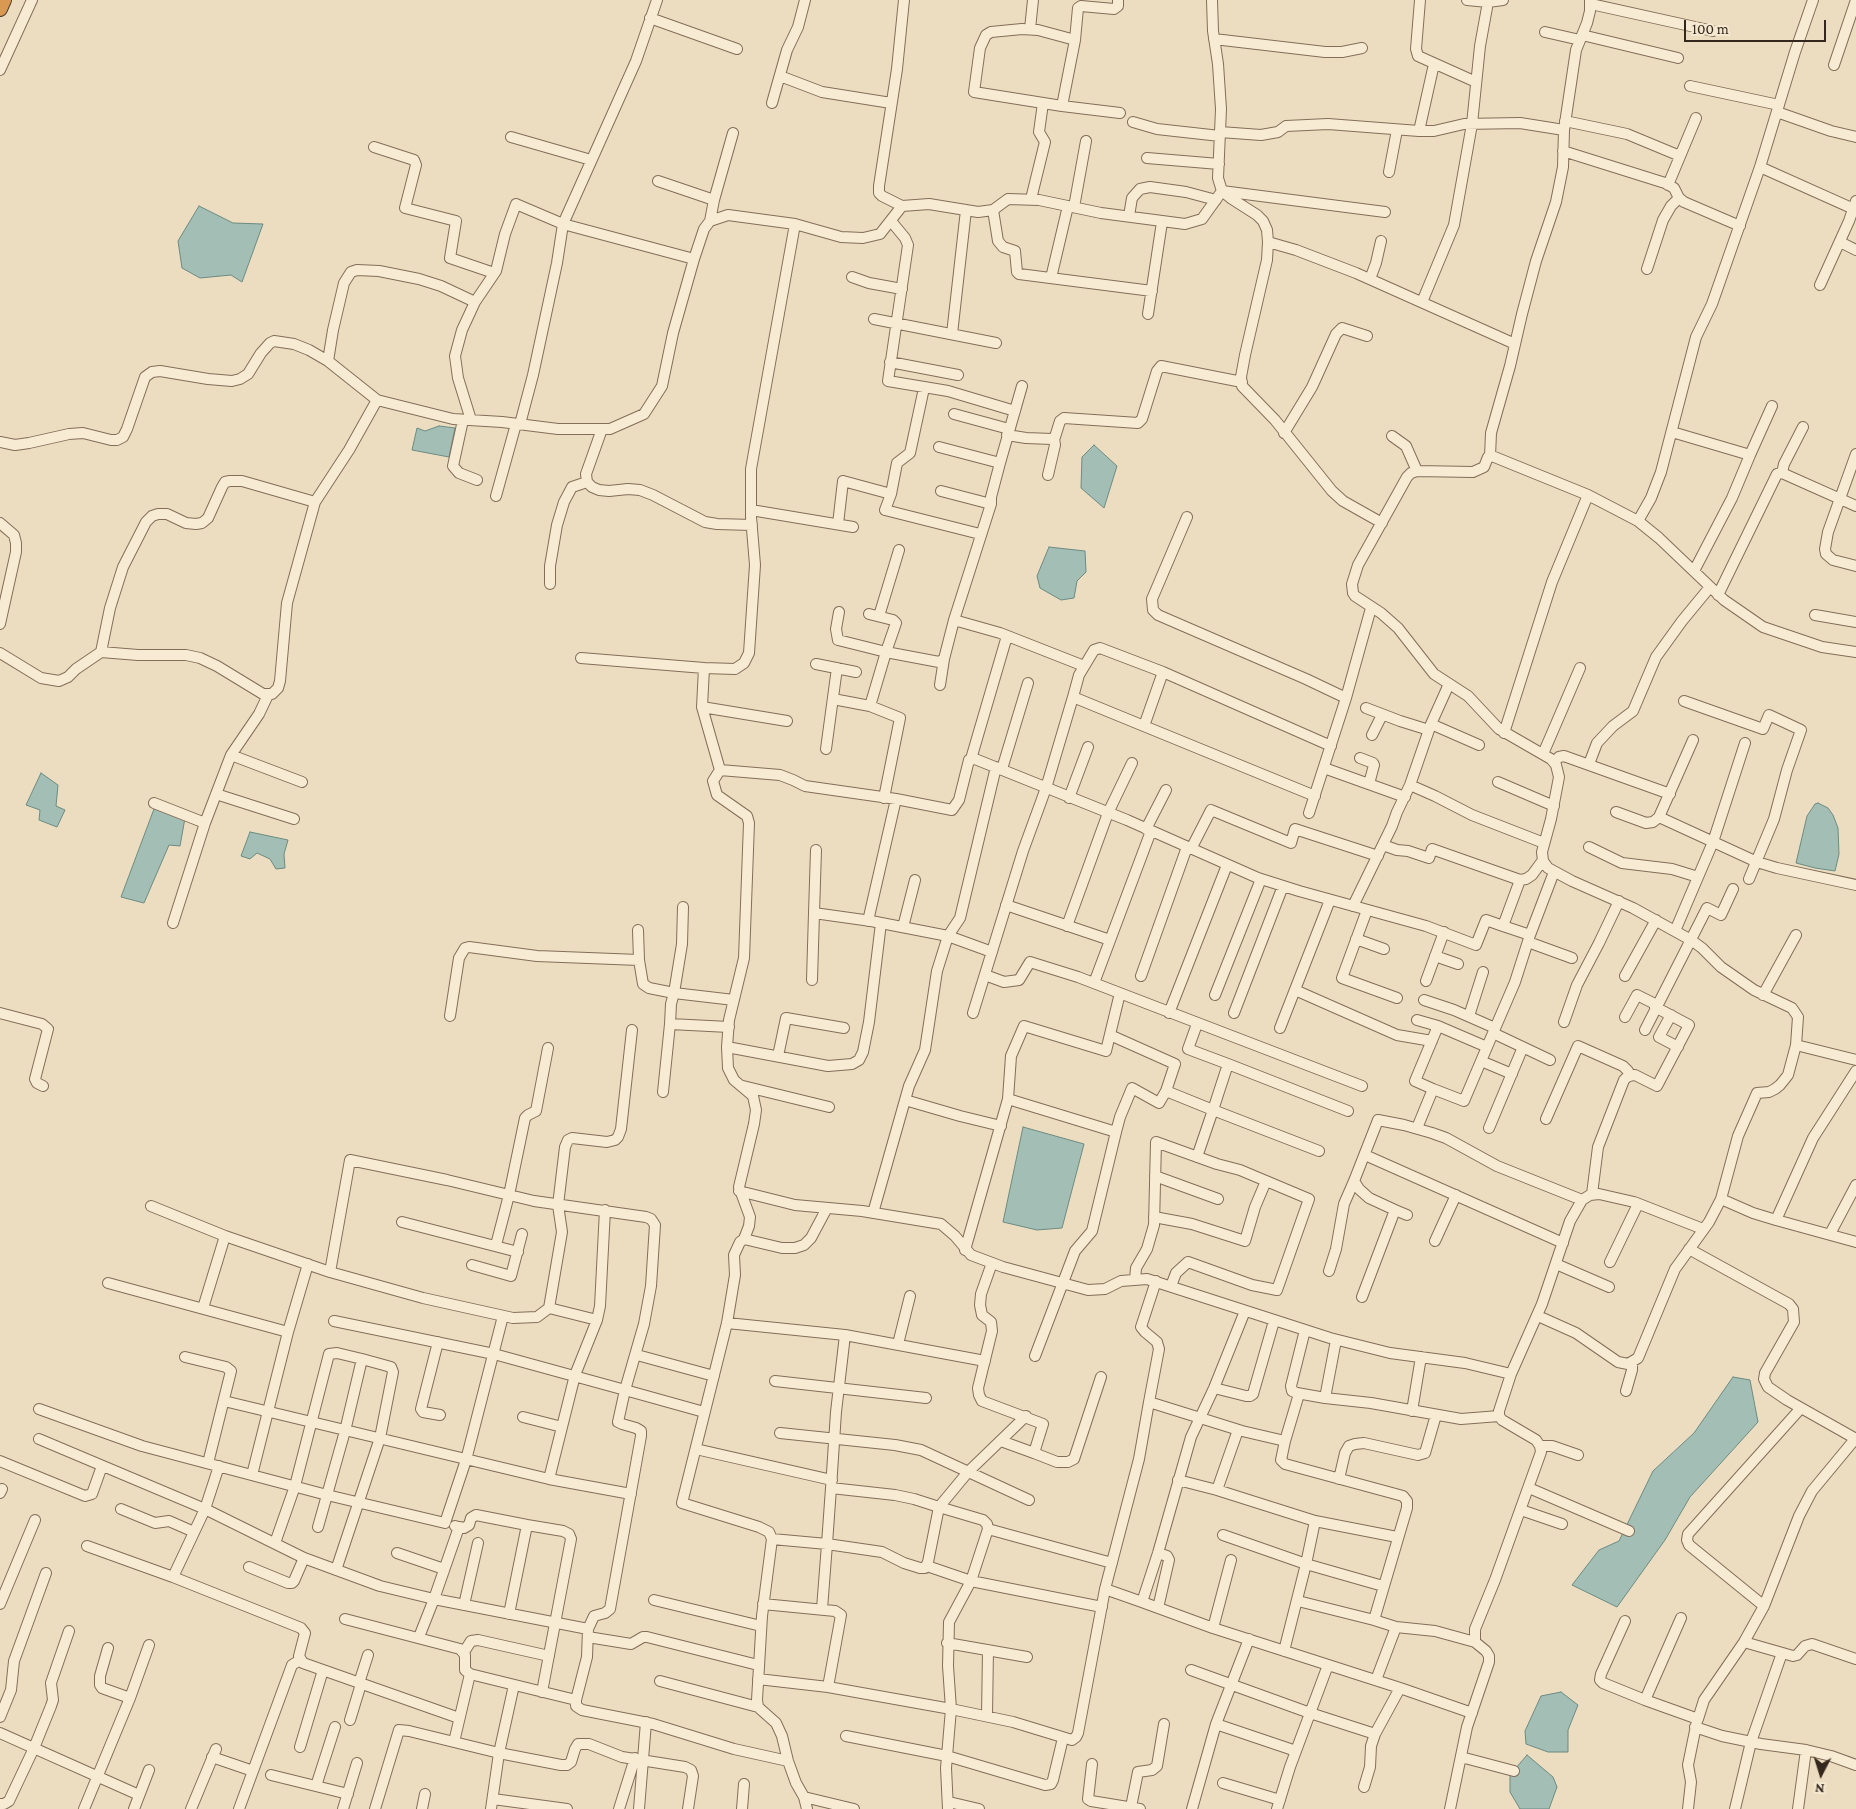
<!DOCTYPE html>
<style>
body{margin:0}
#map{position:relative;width:1856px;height:1809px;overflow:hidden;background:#ecddc0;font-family:"Crimson Pro",serif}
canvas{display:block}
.north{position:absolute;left:1796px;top:1749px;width:50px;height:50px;-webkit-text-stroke:4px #f4e8d0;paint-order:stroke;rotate:185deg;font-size:14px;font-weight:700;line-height:20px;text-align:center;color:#34271d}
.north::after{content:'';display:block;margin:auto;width:18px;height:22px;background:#34271d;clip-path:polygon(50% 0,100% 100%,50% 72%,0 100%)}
.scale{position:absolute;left:1684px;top:20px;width:142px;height:22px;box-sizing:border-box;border:2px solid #34271d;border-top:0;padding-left:6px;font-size:15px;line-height:18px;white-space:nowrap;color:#34271d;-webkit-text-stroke:4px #f4e8d0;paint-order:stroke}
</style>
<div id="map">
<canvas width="1856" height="1809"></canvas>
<div class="north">N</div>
<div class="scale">100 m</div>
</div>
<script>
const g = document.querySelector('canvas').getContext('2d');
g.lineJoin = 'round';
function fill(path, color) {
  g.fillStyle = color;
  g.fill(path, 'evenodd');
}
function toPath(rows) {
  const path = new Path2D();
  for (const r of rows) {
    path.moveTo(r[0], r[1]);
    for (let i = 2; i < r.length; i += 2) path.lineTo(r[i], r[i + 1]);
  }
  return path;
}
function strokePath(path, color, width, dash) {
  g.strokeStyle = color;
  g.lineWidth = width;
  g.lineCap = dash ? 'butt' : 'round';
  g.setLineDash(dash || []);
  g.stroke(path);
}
const water = toPath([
 [199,206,233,223,263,224,242,282,231,275,200,278,182,268,178,241,199,206],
 [439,426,455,428,449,457,412,450,417,428,425,431,439,426],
 [1094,445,1117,466,1104,508,1081,488,1082,457,1094,445],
 [1049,547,1085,551,1086,572,1077,581,1074,598,1061,600,1040,588,1037,576,1049,547],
 [41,773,58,785,56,806,65,810,57,827,39,820,40,810,26,805,41,773],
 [1818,803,1828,808,1833,815,1838,828,1839,854,1835,871,1815,868,1796,863,1807,816,1815,804,1818,803],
 [154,809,185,818,180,846,169,845,144,903,121,897,154,809],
 [250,832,288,840,284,854,285,868,276,869,270,859,257,853,250,859,241,856,250,832],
 [1023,1127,1084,1144,1062,1228,1037,1230,1003,1222,1023,1127],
 [1733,1377,1750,1380,1758,1422,1690,1497,1665,1540,1617,1607,1572,1585,1599,1550,1619,1541,1653,1471,1694,1433,1733,1377],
 [1561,1692,1578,1705,1568,1730,1568,1752,1548,1752,1526,1744,1525,1731,1541,1696,1561,1692],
 [1527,1755,1553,1777,1557,1787,1549,1809,1520,1809,1510,1792,1510,1775,1527,1755]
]);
const minor = toPath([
 [1118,0,1118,6,1114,9,1081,6,1078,8,1075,40,1062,106,1120,113],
 [1212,0,1213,31,1218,64,1221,109,1218,178,1222,191,1232,199,1257,215,1263,221,1267,230,1268,242,1267,260,1245,355,1241,377,1242,386,1275,420,1332,491,1343,501,1382,523],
 [1420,0,1416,49,1418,56,1476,82],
 [1488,2,1503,0],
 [1591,4,1713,31],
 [650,18,737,49],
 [1030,29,1033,0],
 [1545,32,1580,40],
 [1582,35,1678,58],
 [1214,39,1325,52,1342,52,1362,48],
 [1834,65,1856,0],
 [0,70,32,0],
 [780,76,822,92,891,103],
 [1690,86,1779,105],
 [772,103,787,50,798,27,805,0],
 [1062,106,974,92,980,48,986,35,991,32,1022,29,1038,30,1075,40],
 [1777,112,1831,131,1856,137],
 [1565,121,1627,134,1680,156],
 [1133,122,1157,129,1220,136],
 [1419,131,1434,64],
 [1220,132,1261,135,1278,132,1286,126,1328,124,1419,131,1434,131,1464,124,1520,123,1564,130],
 [511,137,591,160],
 [374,147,414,160,416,165,405,208,456,221,450,258,494,273],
 [1563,151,1665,183,1674,188,1679,198,1684,202,1740,226],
 [1147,158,1219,164],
 [1760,167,1856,210],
 [1389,172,1397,130],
 [658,181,714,200],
 [1668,185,1696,118],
 [1031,199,1045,142,1039,132,1043,103],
 [902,206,882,196,879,193,879,186,897,69,904,0],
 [1074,207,1086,141],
 [993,210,998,241,1003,247,1015,251,1017,272,1019,274,1152,291],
 [1129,216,1132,198,1140,189,1150,187,1186,192,1216,200],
 [710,221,714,200,733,133],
 [891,221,905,238,908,245,888,381,948,391,1015,411],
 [1268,242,1296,250,1356,273,1515,344],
 [1840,242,1856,250],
 [694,259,704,229,710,221,728,215,795,224,841,237,863,238,880,234,902,206,929,204,978,212,993,210,1008,199,1039,200,1101,213,1185,224,1202,219,1222,191,1385,212],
 [1647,269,1663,220,1671,206,1679,198],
 [852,277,869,283,902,289],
 [1051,278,1068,206],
 [1370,279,1376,263,1381,241],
 [1820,285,1849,221,1856,201],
 [1422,302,1454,225,1472,124,1480,46,1488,2,1467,0],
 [1148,314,1162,222],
 [874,319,996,343],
 [952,334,966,210],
 [328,361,333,330,344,283,351,272,357,270,379,271,419,279,441,286,475,302],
 [890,362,958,375],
 [954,414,1009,429],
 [463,420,453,466,459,473,477,480],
 [471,420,458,378,455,356,462,330,475,302,496,271,505,234,516,204,563,224,557,263,533,375,520,424,516,424,496,496],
 [602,429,586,474,587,482,592,487,599,490,609,491,628,489,640,490,653,495,705,522,717,524,752,525],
 [1672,432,1750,455],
 [1284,433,1312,387,1336,334,1342,328,1367,336],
 [1007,435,1026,438,1052,439,1055,437,1060,421,1064,418,1138,423,1142,419,1157,371,1161,366,1242,382],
 [1392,436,1406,446,1417,471],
 [0,442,15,445,29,443,69,434,83,433,111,440,117,440,123,437,127,429,145,377,152,372,160,371,208,379,232,381,240,379,248,374,261,353,270,343,274,341,294,344,309,350,328,361,377,400],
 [939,447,1000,463],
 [1856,454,1828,532,1825,549,1826,554,1833,560,1856,566],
 [1490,456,1491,433,1510,366,1522,314,1536,261,1556,202,1563,167,1564,130,1576,50,1587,23,1590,11,1590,0],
 [1782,473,1784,464,1803,427],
 [1048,475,1055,445,1054,438],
 [941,491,991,504],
 [891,494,885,510,980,534],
 [751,510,853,527],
 [1187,517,1152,599,1153,610,1158,615,1306,679,1346,698],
 [1638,521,1651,498,1661,472,1696,337,1712,304,1760,167,1795,52,1813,0],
 [0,523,14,535,16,543,16,552,0,624],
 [838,524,843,481,891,494,897,463,910,453,924,388],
 [1694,571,1732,498,1750,455,1772,406],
 [550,584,550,566,557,525,564,502,572,487,587,482],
 [1718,595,1777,474,1782,473,1856,506],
 [839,612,836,629,838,640,886,652,896,623,893,620,869,614],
 [1815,615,1856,622],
 [879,616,899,550],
 [954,620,1000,633,1084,666],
 [101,652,110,608,123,567,146,522,152,516,158,514,167,514,186,523,196,524,202,523,208,518,222,487,225,482,230,481,242,481,315,502],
 [0,653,41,678,59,681,68,677,76,669,101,652,138,655,186,655,200,658,217,666,263,694,272,694,278,688,280,681,287,603,315,502,349,450,377,400,453,419,502,422,558,429,610,429,644,414,662,386,673,333,694,259,563,224,636,61,657,0],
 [581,658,704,668],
 [816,664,856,672],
 [940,685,944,659],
 [268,695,259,714,231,755,302,782],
 [833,699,870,706,900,718,884,798],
 [1684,701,1763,729,1769,715,1801,730,1787,770,1774,819,1749,879],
 [870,706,886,652,939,662,944,659,954,620,991,504,991,497,1000,463,1022,386],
 [702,707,787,721],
 [1366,708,1400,721,1429,730],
 [1431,724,1479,745],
 [1144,726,1163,672],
 [1504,733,1552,582,1588,495],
 [1372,735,1382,715],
 [1693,740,1659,817,1757,862,1777,868,1856,885],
 [826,749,837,668],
 [1543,754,1580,668],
 [1360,758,1373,763,1374,765,1369,784],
 [971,759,1007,636],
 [1554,762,1559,757,1564,756,1670,794],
 [1589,764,1597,743,1613,726,1633,711,1656,657,1682,621,1710,587],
 [1324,768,1405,797],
 [1002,769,1028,683],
 [720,770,702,707,704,668,735,669,744,663,749,653,755,565,751,517,751,469,795,224],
 [1498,782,1554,806],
 [1410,785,1435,796,1472,815,1544,843],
 [216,794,294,819],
 [1315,796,1073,697,1079,675,1094,650,1100,648,1163,672,1331,746],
 [1069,798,1088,747],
 [154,803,205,823],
 [1616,812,1646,823,1653,822,1659,817],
 [1309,813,1346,698,1371,608],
 [1146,829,1166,790],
 [1383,845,1397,850,1408,851,1429,858,1432,849,1520,880],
 [1589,847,1622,863,1672,869,1698,877],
 [1191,849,1211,810,1291,843,1295,829,1378,856],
 [816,850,814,913,871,921,948,936,937,971,925,1050,909,1086,873,1213],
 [1006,905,1110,940],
 [1353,906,1392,826,1397,812,1410,785,1431,724,1449,684],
 [683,907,682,944,674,993,734,1000],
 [1367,910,1342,978,1397,998],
 [868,921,896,799],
 [173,923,205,823,231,755],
 [1067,926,1108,813,1132,763],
 [1503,926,1530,935],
 [903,927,915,880],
 [638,930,639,960,643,984,649,988,674,993,671,1004,670,1024,729,1027],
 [1675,931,1713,842,1745,743],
 [1356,939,1384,949],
 [1528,942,1572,958],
 [992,952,948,936,960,918,996,767],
 [1435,956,1458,964],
 [985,975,1004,982,1019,980,1030,962,1078,977,1362,1086],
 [1141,976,1187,847],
 [1625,976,1656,920],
 [812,980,814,913],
 [1426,981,1444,932],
 [1094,983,1151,831],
 [1295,990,1397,1035,1432,1041],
 [1215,995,1261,879],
 [1763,995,1796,935],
 [1424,1000,1454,1010,1495,1028],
 [0,1013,42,1024,48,1029,35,1079,37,1083,43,1086],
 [973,1013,1023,851,1046,788,1073,697],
 [1169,1013,1227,865],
 [1234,1013,1283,886],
 [1671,1015,1659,1037,1678,1047],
 [450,1016,459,958,465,948,469,947,537,956,639,960],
 [1469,1016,1483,972],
 [1625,1017,1637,995,1657,1005],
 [1417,1020,1438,1026],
 [1564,1022,1577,985,1599,943,1619,901],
 [1280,1028,1330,900],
 [1645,1030,1707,908,1721,915,1733,889],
 [1493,1033,1550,1060],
 [1110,1035,1175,1064,1166,1091,1213,1110,1228,1064,1188,1049,1197,1024],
 [1796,1045,1856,1060],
 [727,1047,828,1066,852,1064,859,1060,863,1052,869,1022,881,923],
 [778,1056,786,1018,844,1028],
 [1481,1061,1512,1074],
 [1228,1064,1348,1111],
 [743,1086,829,1107],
 [1433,1089,1464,1101,1487,1047],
 [663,1092,670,1024],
 [1008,1099,1116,1132,1092,1231,1075,1251,1035,1356],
 [905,1100,960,1116,1001,1126],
 [1546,1119,1578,1046,1623,1066,1628,1071,1630,1076],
 [1417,1128,1433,1089,1415,1081,1438,1026,1487,1047,1515,982,1530,935,1554,872],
 [1489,1128,1523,1047],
 [1116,1132,1120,1117,1132,1088,1159,1103,1166,1091],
 [1365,1155,1563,1243],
 [1197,1157,1213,1110,1319,1151],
 [1155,1176,1218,1199],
 [739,1191,795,1205,862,1211,941,1224,955,1236,971,1255,1003,1267,1088,1290,1105,1289,1121,1281,1147,1279,1330,1338,1390,1353,1465,1363,1511,1374],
 [1592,1194,1598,1147,1624,1080,1628,1076,1635,1075,1657,1086,1689,1025,1655,1007],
 [1721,1199,1753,1213,1776,1220,1813,1138,1856,1071],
 [151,1206,225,1236],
 [605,1210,600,1306,597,1320,549,1308,562,1232,558,1205,565,1147,568,1140,572,1138,607,1142,615,1140,618,1137,621,1129,632,1030],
 [1395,1210,1407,1215],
 [1154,1217,1192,1224,1245,1241,1255,1207,1266,1181],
 [1776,1220,1856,1242],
 [402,1222,518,1252],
 [1830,1234,1856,1185],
 [744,1239,782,1248,795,1248,804,1245,811,1238,827,1208],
 [1435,1241,1456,1195],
 [496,1245,509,1195,525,1118,528,1115,536,1111,548,1048],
 [1689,1249,1789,1304,1793,1309,1794,1322,1765,1373,1764,1379,1768,1387,1787,1400,1856,1439],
 [965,1250,1008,1099,1011,1056,1024,1026,1106,1051,1120,993],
 [1610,1262,1638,1204],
 [992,1263,981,1294,980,1305,982,1315,991,1322,992,1331,978,1388,979,1395,982,1401,1043,1424,1034,1453,1057,1462,1068,1462,1074,1459,1101,1377],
 [1556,1264,1609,1287],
 [472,1265,511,1276,522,1234],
 [1329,1271,1336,1249,1344,1204,1354,1181],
 [330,1272,423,1298,513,1318,537,1317,549,1308],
 [1135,1280,1136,1268,1147,1249,1154,1225,1156,1142,1217,1164,1240,1170,1309,1199,1277,1290,1252,1285,1188,1262,1176,1273,1171,1286],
 [1156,1281,1141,1327,1145,1332,1157,1342,1159,1349,1149,1402,1242,1431,1285,1441,1281,1460,1285,1464,1403,1496,1407,1501,1407,1508,1374,1620,1396,1627,1435,1631,1475,1642],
 [108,1283,288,1332,252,1475],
 [1362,1297,1395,1210,1369,1198,1359,1189,1354,1181,1378,1120,1404,1125,1432,1133,1446,1138,1497,1166,1582,1200],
 [203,1308,225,1236,330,1272,350,1160,447,1180,534,1201,646,1217,651,1219,655,1225,651,1286,644,1324,625,1390,704,1412],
 [1245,1311,1214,1388,1191,1437,1158,1553,1142,1602,1213,1628,1400,1688,1472,1713],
 [1538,1316,1576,1333,1618,1362,1628,1364,1638,1358,1675,1269,1709,1222,1721,1199,1738,1136,1757,1093,1769,1092,1775,1089,1780,1085,1788,1075,1796,1045,1798,1017,1792,1008,1754,990,1721,967,1702,948,1691,940,1633,908,1572,881,1548,868,1543,861,1542,852,1551,819,1559,777,1556,765,1551,759,1499,729,1468,696,1434,674,1398,628,1381,613,1355,596,1353,593,1352,584,1358,565,1407,477,1411,473,1417,471,1473,472,1484,467,1488,457,1492,456,1588,495,1638,521,1659,538,1724,600,1763,627,1822,647,1856,652],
 [334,1321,494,1354,625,1390,618,1422,622,1424,636,1428,641,1431,641,1436,610,1609,605,1613,594,1616,588,1629],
 [727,1323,845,1335,836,1412,831,1488],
 [1305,1330,1291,1386,1292,1391,1297,1393,1325,1398],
 [288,1332,308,1264],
 [845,1335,985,1361],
 [1336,1340,1325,1398,1371,1403,1461,1419,1499,1416],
 [438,1342,421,1409,423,1412,440,1415],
 [898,1344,910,1296],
 [637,1355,714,1376],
 [185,1357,226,1367,231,1371,208,1463],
 [775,1381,926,1398],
 [1214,1388,1246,1396,1250,1396,1253,1394,1274,1321],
 [1626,1391,1632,1370,1632,1363],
 [224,1401,549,1479,575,1375,597,1320],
 [1801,1408,1688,1534,1687,1540,1689,1545,1764,1606,1799,1516,1812,1491,1855,1439],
 [39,1409,142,1446,327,1495,445,1523,466,1460,503,1316],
 [1412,1411,1421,1357],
 [523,1417,562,1427],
 [1238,1430,1217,1490,1315,1521,1397,1537],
 [780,1433,895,1445,921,1450,1029,1500],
 [39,1439,205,1509,304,1558,380,1586,434,1599,588,1629,587,1657,576,1700,576,1706,582,1710,653,1724,734,1749,788,1761],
 [1001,1441,1034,1453],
 [1285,1441,1299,1394],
 [1540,1446,1552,1446,1578,1455],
 [696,1449,832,1480],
 [0,1461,85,1496,92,1494,102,1466],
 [549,1479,631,1494],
 [1339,1479,1345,1453,1349,1446,1355,1444,1364,1443,1418,1455,1425,1453,1436,1415],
 [1178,1480,1217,1490],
 [1529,1488,1629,1531],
 [0,1493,2,1489],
 [121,1509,155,1523,169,1521,194,1532],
 [1521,1510,1562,1524],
 [527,1525,563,1531,569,1534,571,1539,542,1692],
 [318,1527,345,1431,362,1359,391,1367,393,1372,380,1438,336,1570],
 [459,1527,464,1528,469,1525,471,1518,476,1515,527,1525,509,1614],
 [988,1529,1112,1563],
 [1223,1535,1306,1564,1383,1586],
 [772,1539,827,1544,831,1488,895,1495,914,1499,939,1507,968,1472,1026,1416],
 [275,1543,295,1486,329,1354,337,1353,362,1359],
 [87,1546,173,1577,301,1628,305,1633,299,1656,303,1663,459,1718],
 [397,1553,444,1569],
 [1158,1553,1167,1556,1169,1560,1158,1608],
 [927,1566,971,1581,1102,1607],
 [249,1567,288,1583,292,1583,294,1581,304,1558],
 [173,1577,205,1509,219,1466],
 [1105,1589,1139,1459,1149,1402],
 [654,1600,761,1626],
 [1298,1601,1374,1620],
 [0,1604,35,1520],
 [763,1604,835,1611,841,1615,828,1687],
 [464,1605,478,1543],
 [822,1609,827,1544,882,1552,904,1563,920,1568,925,1568,928,1562,939,1507,983,1520,987,1524,988,1529,971,1581,949,1622,948,1666,951,1709,946,1768,948,1809],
 [1681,1618,1645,1700,1698,1719,1704,1700,1744,1642,1764,1606],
 [345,1619,460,1649,465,1655,465,1670,470,1674],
 [1625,1621,1601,1674,1600,1680,1603,1683,1645,1700],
 [1213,1628,1231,1560],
 [419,1637,434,1599,459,1527,455,1526],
 [588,1637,631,1644,643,1637,647,1637,758,1665],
 [1744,1642,1793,1656,1797,1655,1805,1646,1812,1644,1856,1659],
 [947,1643,1027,1657],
 [108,1648,100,1676,100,1685,102,1688,130,1698],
 [1284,1651,1306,1564,1315,1521],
 [464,1652,471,1641,478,1640,549,1656],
 [1191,1670,1310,1713,1375,1734],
 [758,1679,828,1687,951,1709,1013,1722,1072,1740,1076,1737,1078,1733,1105,1589,1142,1602],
 [1376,1680,1396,1627],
 [660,1681,758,1707],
 [359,1683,368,1655],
 [576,1700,470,1674,454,1742,499,1753,561,1765,567,1765,571,1762,575,1749,578,1744,589,1744,622,1757,685,1767,691,1770,693,1776,688,1809],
 [987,1716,988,1650],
 [0,1717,11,1690,14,1661,46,1573],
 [350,1720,361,1684],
 [1216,1724,1249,1639],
 [1695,1727,1722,1736,1761,1744,1806,1750,1831,1756,1856,1765],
 [0,1733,139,1795],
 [846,1736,947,1756,1045,1785,1051,1784,1053,1780,1063,1738],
 [300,1747,323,1670],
 [212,1757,253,1771],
 [1461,1757,1514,1771],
 [1092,1764,1088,1799,1091,1801,1140,1809],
 [271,1775,348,1794],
 [1223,1783,1280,1800],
 [316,1786,335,1727],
 [1364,1787,1370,1767,1371,1746,1375,1734,1400,1688],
 [804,1797,854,1809],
 [493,1799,567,1809],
 [949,1802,979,1809],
 [0,1804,4,1804,9,1801,34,1748,51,1706,53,1700,51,1683,69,1631],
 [1131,1807,1138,1772,1152,1770,1157,1766,1164,1724],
 [84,1809,130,1698,149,1645],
 [134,1809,149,1770],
 [191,1809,216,1749],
 [239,1809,292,1665,300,1660],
 [343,1809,357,1763],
 [375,1809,399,1730,409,1731,454,1742],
 [422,1809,425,1794],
 [491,1809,499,1753,514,1685],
 [619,1809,635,1758],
 [639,1809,646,1722],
 [742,1809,744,1784],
 [807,1809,804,1797,796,1783,788,1761,782,1736,776,1723,758,1707,757,1700,762,1616,772,1539,769,1532,759,1527,682,1503,727,1323,735,1275,734,1255,740,1242,744,1239,749,1226,750,1217,739,1187,754,1124,756,1110,753,1096,734,1080,728,1068,727,1047,729,1020,744,958,749,823,747,816,717,795,713,781,720,770,780,775,793,780,805,786,896,799,952,810,959,800,969,760,975,759,1127,820,1258,878,1299,891,1426,926,1476,945,1486,920,1503,926,1520,880,1526,879,1532,875,1543,860],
 [1192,1809,1216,1724,1296,1751],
 [1277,1809,1290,1767,1328,1665],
 [1450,1809,1467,1727,1489,1662,1489,1656,1486,1651,1475,1642,1475,1629,1495,1580,1541,1452,1540,1446,1536,1440,1502,1420,1499,1416,1499,1411,1511,1374,1542,1304,1570,1221,1582,1200,1590,1195,1599,1194,1634,1202,1703,1229],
 [1688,1809,1691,1782,1688,1765,1697,1721],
 [1735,1809,1751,1742,1782,1653],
 [1798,1809,1806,1750]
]);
const highway = toPath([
 [0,9,4,0]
]);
fill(water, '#a3beb5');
strokePath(water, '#6b8b82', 1);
strokePath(minor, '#846e59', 12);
strokePath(highway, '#523d2d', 16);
strokePath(minor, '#f7ebd3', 10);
strokePath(highway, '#d99953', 14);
</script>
